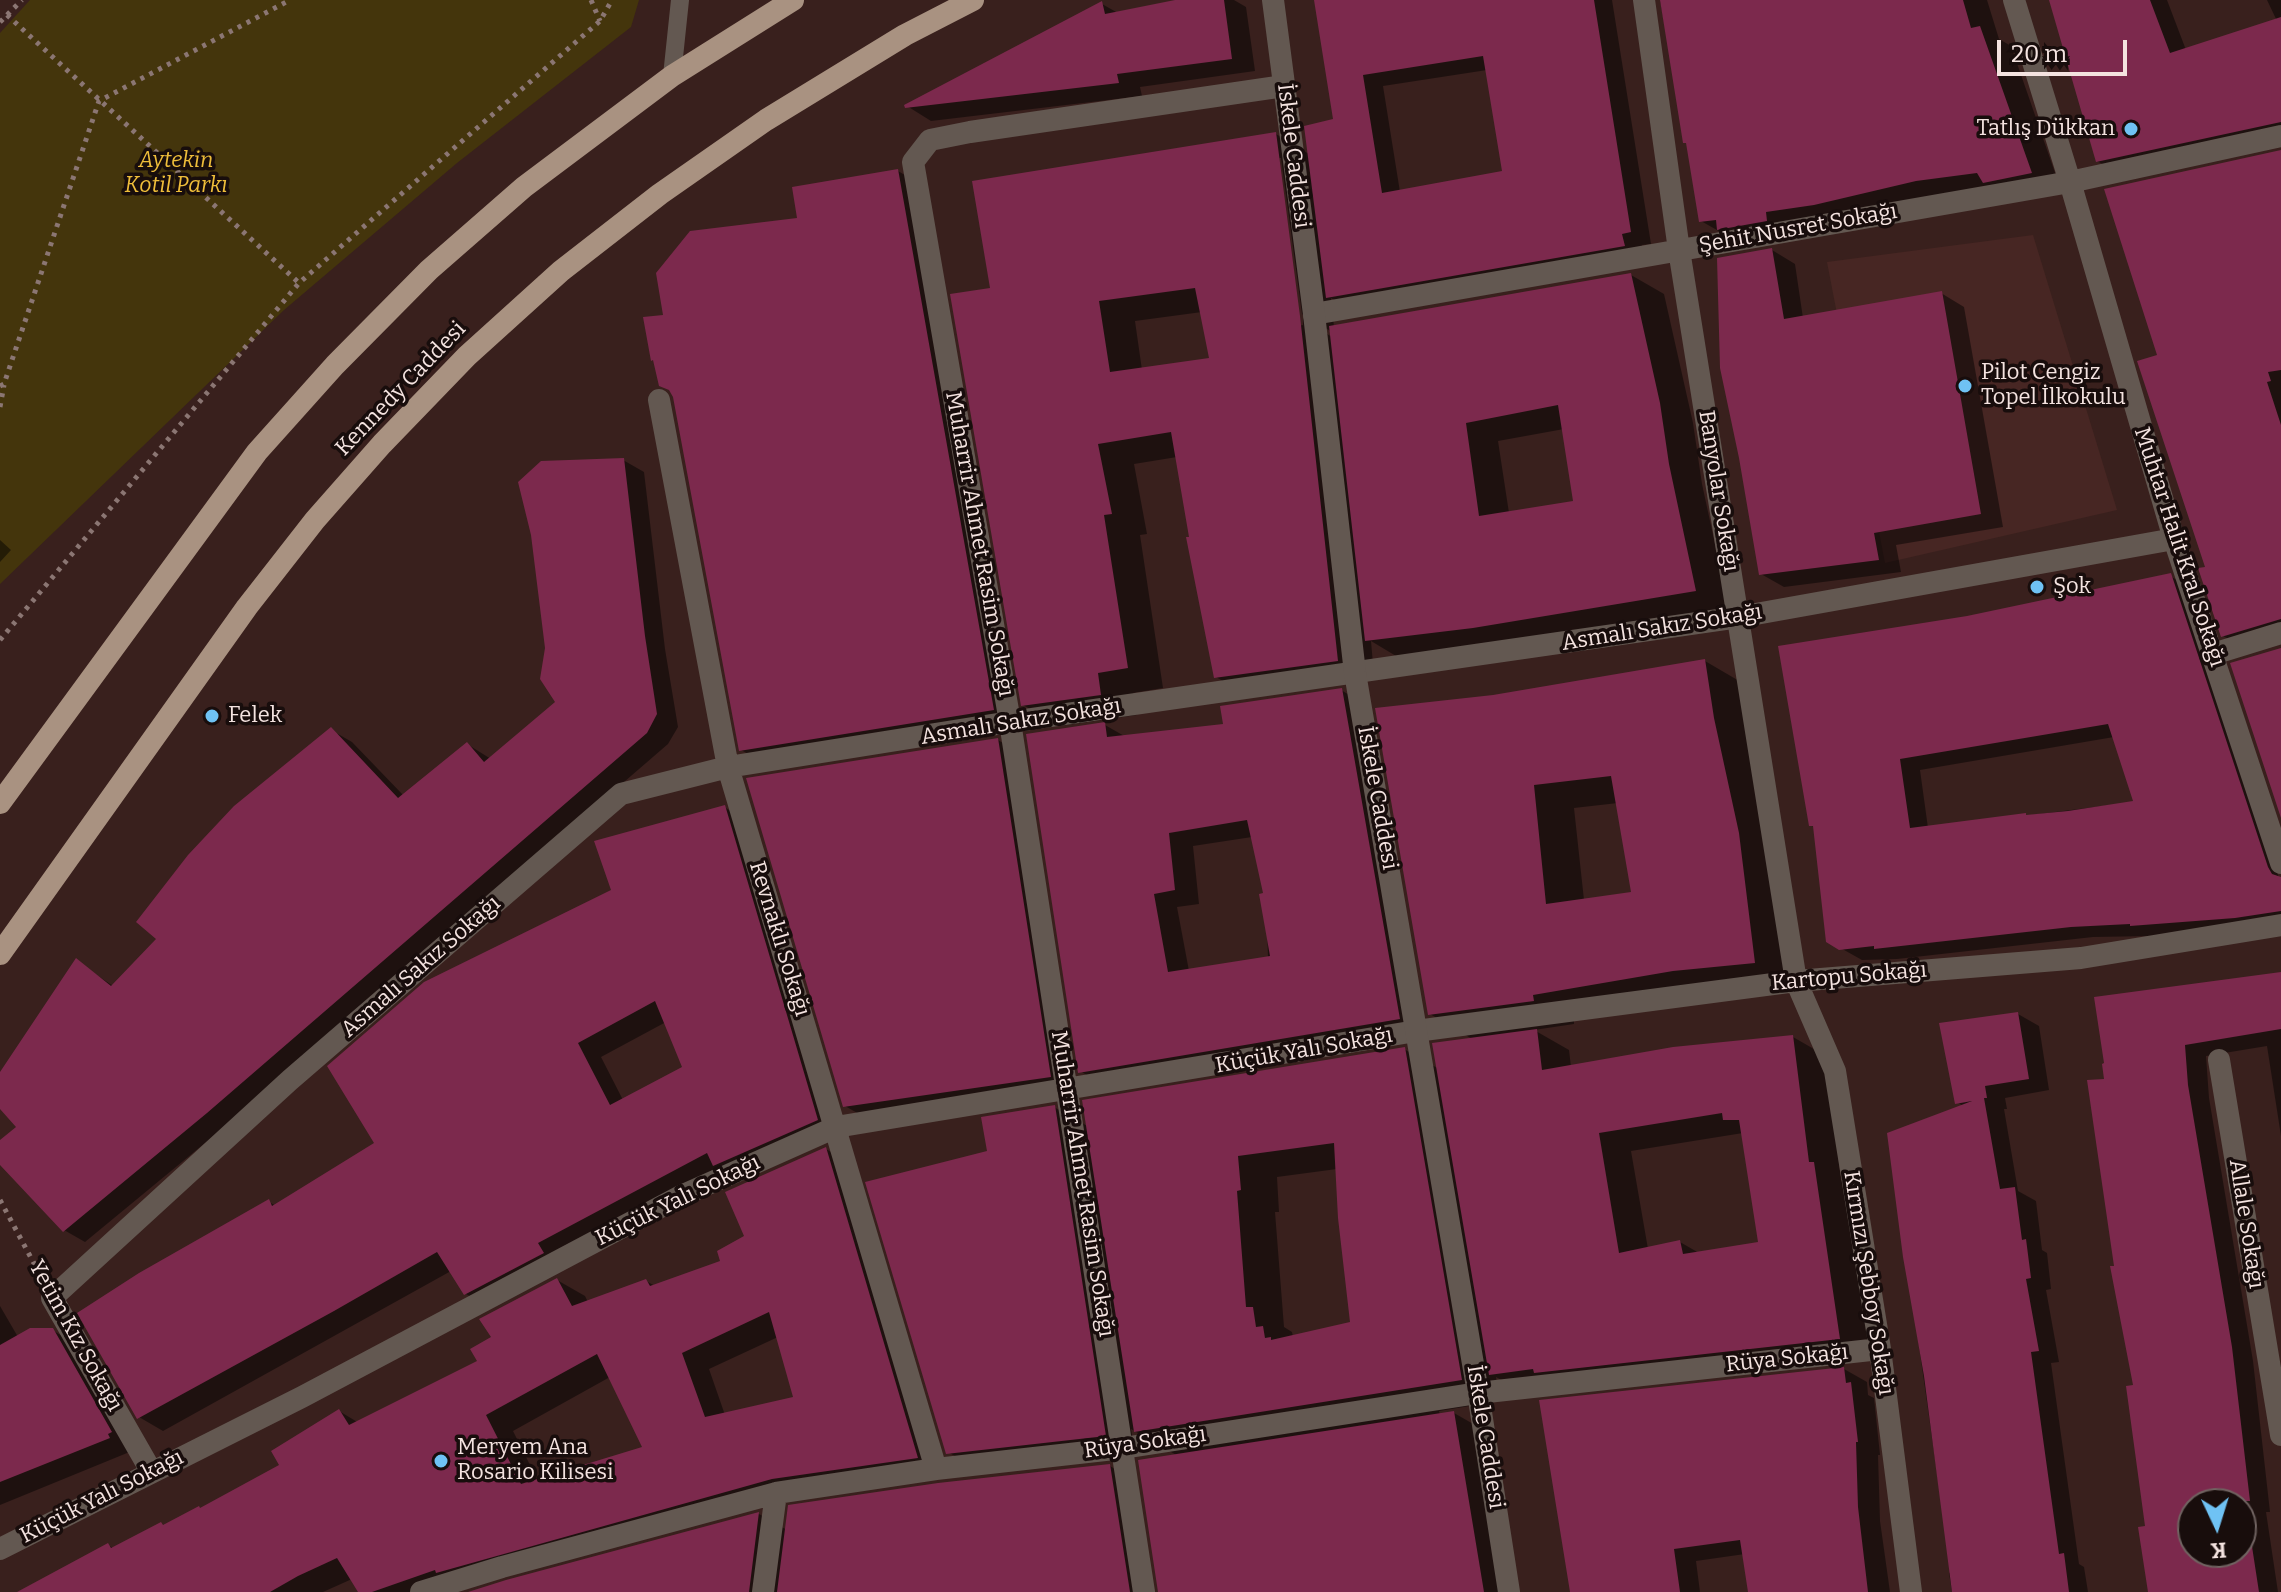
<!DOCTYPE html>
<meta charset="utf-8">
<style>
body{margin:0}
#map{position:relative;width:2281px;height:1592px;overflow:hidden;background:#39201d;font-family:Bitter,serif}
canvas{display:block}
.north{position:absolute;left:2177px;top:1488px;width:80px;height:80px;box-sizing:border-box;background:#180d0c;border:2px solid #706361;border-radius:50%;rotate:176deg;font-size:22px;font-weight:700;line-height:32px;text-align:center;color:#f4e3e0}
.north::after{content:'';display:block;margin:auto;width:28px;height:36px;background:#6fc2f4;clip-path:polygon(50% 0,100% 100%,50% 72%,0 100%)}
.scale{position:absolute;left:1997px;top:40px;width:130px;height:36px;box-sizing:border-box;border:4px solid #f4e3e0;border-top:0;padding-left:10px;font-size:24px;line-height:28px;white-space:nowrap;color:#f4e3e0;-webkit-text-stroke:6px #180d0c;paint-order:stroke}
</style>
<div id="map">
<canvas width="2281" height="1592"></canvas>
<div class="north">K</div>
<div class="scale">20 m</div>
</div>
<script>
const g = document.querySelector('canvas').getContext('2d');
g.lineJoin = 'round';
function fill(path, color) {
  g.fillStyle = color;
  g.fill(path, 'evenodd');
}
function toPath(rows) {
  const path = new Path2D();
  for (const r of rows) {
    path.moveTo(r[0], r[1]);
    for (let i = 2; i < r.length; i += 2) path.lineTo(r[i], r[i + 1]);
  }
  return path;
}
function strokePath(path, color, width, dash) {
  g.strokeStyle = color;
  g.lineWidth = width;
  g.lineCap = dash ? 'butt' : 'round';
  g.setLineDash(dash || []);
  g.stroke(path);
}
function write(font, color, halo, rows, align = 'center') {
  g.font = font + ' Bitter,serif';
  g.lineWidth = 7;
  g.setLineDash([]);
  g.textBaseline = 'middle';
  g.strokeStyle = halo;
  g.fillStyle = color;
  for (const [text, x, y, turn = 0] of rows) {
    g.save();
    g.translate(x, y);
    g.rotate((+turn || 0) * Math.PI / 180);
    g.textAlign = isNaN(turn) ? turn : align;
    if (halo) g.strokeText(text, 0, 0);
    g.fillText(text, 0, 0);
    g.restore();
  }
}
const built = toPath([
 [2033,235,2117,510,1885,563,1827,262]
]);
const green = toPath([
 [30,0,639,0,631,27,457,163,284,310,0,584,0,33]
]);
const shadow = toPath([
 [1186,0,1234,0,1246,7,1255,71,1140,87,1142,96,931,121,907,106,1102,4,1118,13],
 [1316,0,1612,0,1651,244,1642,245,1645,257,1349,309,1331,298,1334,327,1631,275,1664,294,1693,423,1702,484,1729,609,1401,659,1371,641,1373,664,1252,698,1216,677,1177,457,1134,464,1147,534,1140,535,1163,688,1133,693,1137,715,1060,726,1023,705,992,290,1276,134,1309,154,1335,121],
 [1487,70,1504,172,1400,192,1383,86],
 [1277,158,1281,158,1302,314,1332,332,1332,337,1303,319,1303,325,1299,326],
 [1202,312,1211,359,1142,370,1135,321],
 [1564,429,1575,502,1509,513,1498,441],
 [1660,0,1987,0,1999,39,2011,46,2061,190,1731,238,1701,221],
 [2051,0,2167,0,2186,50,2277,21,2267,0,2281,0,2281,140,2121,175,2097,161],
 [2281,152,2281,639,2247,649,2223,636,2159,356],
 [898,171,920,184,1015,722,763,762,741,750,665,317,799,220],
 [1772,250,1795,264,1803,318,1941,293,1964,307,2003,527,1896,545,1901,572,1784,587,1761,574],
 [623,460,644,472,665,649,678,727,668,744,228,1124,85,1242,64,1230,0,1162,0,1143,18,1127,0,1106,0,1074,76,961,113,986,158,939,331,730,352,742,404,796,467,744,491,759,558,702],
 [0,540,11,550,0,562],
 [2170,576,2191,588,2281,885,2281,925,2153,936,2093,937,1897,959,1862,960,1828,941,1815,828,1811,825,1967,618],
 [2114,737,2135,802,1928,828,1920,770],
 [1705,661,1746,685,1796,986,1574,1018,1574,1024,1534,1030,1569,1050,1571,1067,1793,1037,1826,1056,1841,1180,1847,1183,1872,1357,1524,1393,1496,1377,1500,1401,1439,1411,1440,1415,1454,1413,1482,1429,1509,1592,1160,1592,1178,1456,1131,1429,1135,1452,978,1470,948,1452,989,1153,1054,1107,1089,1127,1404,1049,1439,1069,1474,1040,1430,1014,1493,697],
 [1618,803,1633,894,1584,900,1574,808],
 [1743,1133,1760,1244,1699,1253,1680,1242,1648,1249,1631,1151],
 [1337,1169,1352,1323,1293,1337,1292,1332,1284,1327,1275,1212,1279,1212,1277,1177],
 [1341,690,1366,705,1424,1033,1105,1086,1080,1071,1105,725,1126,737,1226,726],
 [1252,837,1266,895,1268,958,1189,971,1177,907,1199,904,1193,846],
 [998,740,1018,752,1070,1088,866,1118,845,1106],
 [724,807,749,822,841,1134,723,1170,490,1308,466,1294,451,1271,163,1431,139,1417,269,1202,276,1206,377,1144,613,891],
 [666,1022,685,1068,623,1100,601,1057],
 [2281,974,2281,1136,2267,1046,2206,1056,2209,1098,2253,1361,2270,1512,2266,1512,2278,1592,2150,1592,2136,1387,2116,1268,2106,1081],
 [2193,1504,2241,1504,2241,1552,2193,1552],
 [2018,1014,2039,1026,2049,1090,2005,1098,2007,1109,2004,1109,2018,1191,2036,1201,2042,1250,2047,1253,2051,1289,2046,1290,2059,1362,2051,1363,2079,1564,2084,1567,2088,1592,1952,1592,1949,1573,1951,1572,1889,1134,1963,1106,1957,1102],
 [826,1149,853,1165,945,1473,801,1494,526,1569,455,1592,360,1592,352,1579,323,1592,18,1592,108,1545,113,1548,201,1509,282,1465,339,1411,359,1423,480,1361,494,1338,557,1280,585,1296,588,1302,646,1281,655,1286,722,1262],
 [778,1337,795,1398,725,1415,709,1369],
 [610,1377,645,1449,538,1481,513,1431],
 [0,1306,18,1337,52,1330,76,1344,132,1451,0,1505],
 [1844,1369,1867,1382,1868,1395,1874,1398,1880,1455,1878,1455,1880,1521,1890,1592,1750,1592,1745,1554,1696,1561,1700,1592,1571,1592],
 [1110,1466,1137,1482,1154,1592,475,1592,759,1514,787,1530]
]);
const building = toPath([
 [1175,0,1224,0,1232,59,1117,74,1119,83,905,108,904,105,1102,1,1105,14],
 [1314,0,1594,0,1631,232,1622,234,1625,246,1326,298,1304,126,1333,119],
 [1483,56,1502,171,1382,193,1363,75],
 [1660,0,1963,0,1971,28,1980,26,2032,173,1983,183,1977,173,1916,181,1814,205,1766,212,1767,221,1717,230,1716,220,1699,222,1686,143,1683,143],
 [2049,0,2150,0,2170,53,2281,17,2281,122,2096,162],
 [1276,132,1300,316,1338,661,1214,678,1186,537,1189,537,1171,432,1098,444,1112,514,1104,515,1128,668,1098,673,1101,695,1021,706,950,294,990,288,972,181],
 [1195,288,1209,358,1110,372,1099,301],
 [2281,150,2281,370,2268,372,2271,381,2267,382,2281,425,2281,619,2221,637,2198,568,2205,567,2137,361,2157,355,2104,189],
 [898,169,994,710,739,751,673,397,669,390,659,386,653,360,651,361,643,317,663,315,656,273,690,231,797,218,792,187],
 [1772,248,1784,319,1942,291,1981,514,1874,533,1879,560,1759,575,1739,458,1720,368,1717,258],
 [1631,273,1660,403,1669,464,1696,591,1473,628,1365,641,1329,326],
 [1558,405,1573,501,1479,516,1466,423],
 [624,458,645,636,657,714,647,733,207,1113,63,1232,0,1165,0,1140,16,1127,0,1109,0,1072,76,958,111,986,156,939,136,922,188,855,234,806,331,727,398,798,467,742,484,762,555,702,540,679,545,648,531,535,518,482,541,461],
 [2171,573,2268,867,2272,874,2281,877,2281,911,2235,918,2130,926,2130,924,2071,927,1874,949,1874,946,1839,950,1826,942,1813,826,1809,826,1778,646,1967,616],
 [2108,724,2133,801,2068,811,2026,815,2026,813,1910,828,1900,759],
 [2281,648,2281,818,2230,663],
 [1705,659,1714,718,1739,833,1755,963,1673,971,1533,995,1534,1001,1428,1015,1375,708,1493,695],
 [1611,776,1631,892,1546,904,1534,785],
 [1342,688,1400,1019,1078,1073,1026,734,1105,722,1107,737,1223,724,1220,706],
 [1247,820,1263,893,1259,894,1270,956,1168,972,1154,894,1175,890,1169,833],
 [998,738,1051,1077,843,1107,746,778],
 [725,805,818,1120,713,1166,707,1153,538,1243,544,1253,464,1295,437,1252,334,1311,137,1419,77,1313,139,1273,269,1199,272,1206,374,1143,327,1066,424,982,611,890,594,841],
 [655,1001,682,1067,610,1105,578,1043],
 [2281,972,2281,1029,2185,1045,2188,1085,2232,1347,2250,1501,2245,1501,2259,1592,2148,1592,2138,1527,2145,1526,2126,1386,2133,1385,2110,1266,2114,1266,2087,1080,2104,1079,2102,1064,2104,1063,2094,997],
 [2193,1504,2241,1504,2241,1552,2193,1552],
 [2018,1012,2029,1079,1985,1086,1987,1098,1984,1098,2000,1189,2015,1187,2022,1240,2026,1239,2031,1278,2026,1279,2039,1351,2031,1352,2059,1554,2064,1553,2069,1592,1952,1592,1924,1376,1903,1257,1887,1133,1972,1101,1955,1104,1939,1023],
 [1537,1029,1542,1070,1673,1047,1793,1035,1809,1162,1814,1162,1840,1339,1534,1373,1533,1369,1489,1375,1432,1043],
 [1722,1113,1723,1120,1739,1120,1758,1242,1683,1254,1680,1240,1619,1253,1599,1133],
 [1405,1047,1462,1380,1134,1432,1082,1100],
 [1334,1143,1338,1218,1350,1322,1271,1340,1271,1337,1265,1338,1263,1326,1256,1327,1253,1307,1246,1307,1237,1191,1241,1190,1238,1156],
 [1055,1105,1106,1436,946,1454,865,1182,987,1151,981,1117],
 [826,1147,918,1458,772,1479,436,1573,435,1570,372,1592,358,1592,337,1558,298,1576,270,1592,17,1592,108,1543,111,1548,161,1522,163,1525,199,1506,200,1508,279,1465,271,1451,339,1409,349,1425,477,1361,470,1349,491,1337,479,1319,557,1278,572,1306,646,1279,650,1286,720,1261,717,1251,744,1236,725,1192],
 [769,1312,793,1397,705,1417,682,1353],
 [597,1354,642,1447,521,1484,486,1415],
 [30,1328,53,1328,112,1432,108,1434,110,1438,0,1482,0,1345],
 [1844,1367,1846,1383,1851,1382,1858,1442,1856,1442,1858,1507,1868,1592,1748,1592,1740,1540,1674,1549,1680,1592,1570,1592,1539,1400],
 [1454,1411,1484,1592,1158,1592,1138,1460],
 [1110,1464,1130,1592,777,1592,788,1505,938,1483],
 [759,1512,749,1592,468,1592,506,1580]
]);
const path = toPath([
 [591,0,600,21],
 [7,15,299,283],
 [0,22,22,0],
 [0,386,4,384,99,101,290,0],
 [0,407,4,385],
 [0,640,299,283,600,21,612,0],
 [0,1200,37,1269]
]);
const service = toPath([
 [672,76,680,0]
]);
const minor = toPath([
 [1644,0,1679,250,1796,981,1835,1071,1880,1349,1911,1592],
 [2014,0,2070,182,2174,539,2281,863],
 [1314,314,2070,182,2281,136],
 [659,400,728,767,936,1469],
 [2213,654,2281,633],
 [2219,1060,2281,1435],
 [151,1471,52,1298,290,1080,621,794,728,767,1010,722,1739,617,2174,539],
 [0,1549,302,1397,681,1196,836,1127,1416,1031,1796,981,2081,958,2281,925],
 [421,1592,502,1567,776,1493,936,1469,1123,1448,1478,1393,1880,1349],
 [763,1592,776,1493],
 [1144,1592,1010,722,913,162,930,140,970,132,1284,86]
]);
const tertiary = toPath([
 [1273,0,1314,314,1355,673,1478,1393,1509,1592]
]);
const trunk = toPath([
 [0,803,257,452,335,365,429,270,524,187,672,76,793,0],
 [0,954,247,607,315,520,382,444,467,356,561,271,660,194,766,120,905,35,973,0]
]);
const markers = [
 [2131,129,8,"#6fc2f4"],
 [1965,386,8,"#6fc2f4"],
 [2037,587,8,"#6fc2f4"],
 [212,716,8,"#6fc2f4"],
 [441,1461,8,"#6fc2f4"]
];
const poiNames = [
 ["Tatlış Dükkan",2115,129,"right"],
 ["Pilot Cengiz",1981,373],
 ["Topel İlkokulu",1981,398],
 ["Şok",2053,587],
 ["Felek",228,716],
 ["Meryem Ana",457,1448],
 ["Rosario Kilisesi",457,1473]
];
const streetNames = [
 ["İskele Caddesi",1293,156,83],
 ["Şehit Nusret Sokağı",1798,229,-10],
 ["Kennedy Caddesi",401,389,-46],
 ["Banyolar Sokağı",1718,491,81],
 ["Muharrir Ahmet Rasim Sokağı",979,544,80],
 ["Muhtar Halit Kral Sokağı",2179,547,72],
 ["Asmalı Sakız Sokağı",1662,628,-9],
 ["Asmalı Sakız Sokağı",1021,722,-9],
 ["İskele Caddesi",1377,798,80],
 ["Revnaklı Sokağı",779,939,73],
 ["Asmalı Sakız Sokağı",421,967,-41],
 ["Kartopu Sokağı",1849,977,-5],
 ["Küçük Yalı Sokağı",1304,1051,-10],
 ["Muharrir Ahmet Rasim Sokağı",1082,1184,81],
 ["Küçük Yalı Sokağı",678,1201,-26],
 ["Allale Sokağı",2246,1224,81],
 ["Kırmızı Şebboy Sokağı",1868,1283,81],
 ["Yetim Kız Sokağı",75,1336,61],
 ["Rüya Sokağı",1787,1359,-6],
 ["İskele Caddesi",1485,1437,81],
 ["Rüya Sokağı",1145,1443,-8],
 ["Küçük Yalı Sokağı",102,1497,-27]
];
const parkNames = [
 ["Aytekin",176,161],
 ["Kotil Parkı",176,186]
];
fill(built, '#472623');
fill(green, '#44350c');
fill(shadow, '#0007');
fill(building, '#7c294d');
strokePath(path, '#8b7673', 5, [4, 6]);
strokePath(service, '#635851', 18);
strokePath(minor, '#635851', 22);
strokePath(tertiary, '#635851', 22);
strokePath(trunk, '#a99281', 22);
for (const [x, y, r, color] of markers) {
  const dot = new Path2D();
  dot.arc(x, y, r, 0, 2 * Math.PI);
  g.fillStyle = color;
  g.fill(dot);
  strokePath(dot, '#180d0c', 3);
}
write('22px', '#f4e3e0', '#180d0c', poiNames, 'left');
write('22px', '#f4e3e0', '#180d0c', streetNames);
write('italic 22px', '#eebd3a', '#180d0c', parkNames);
</script>
